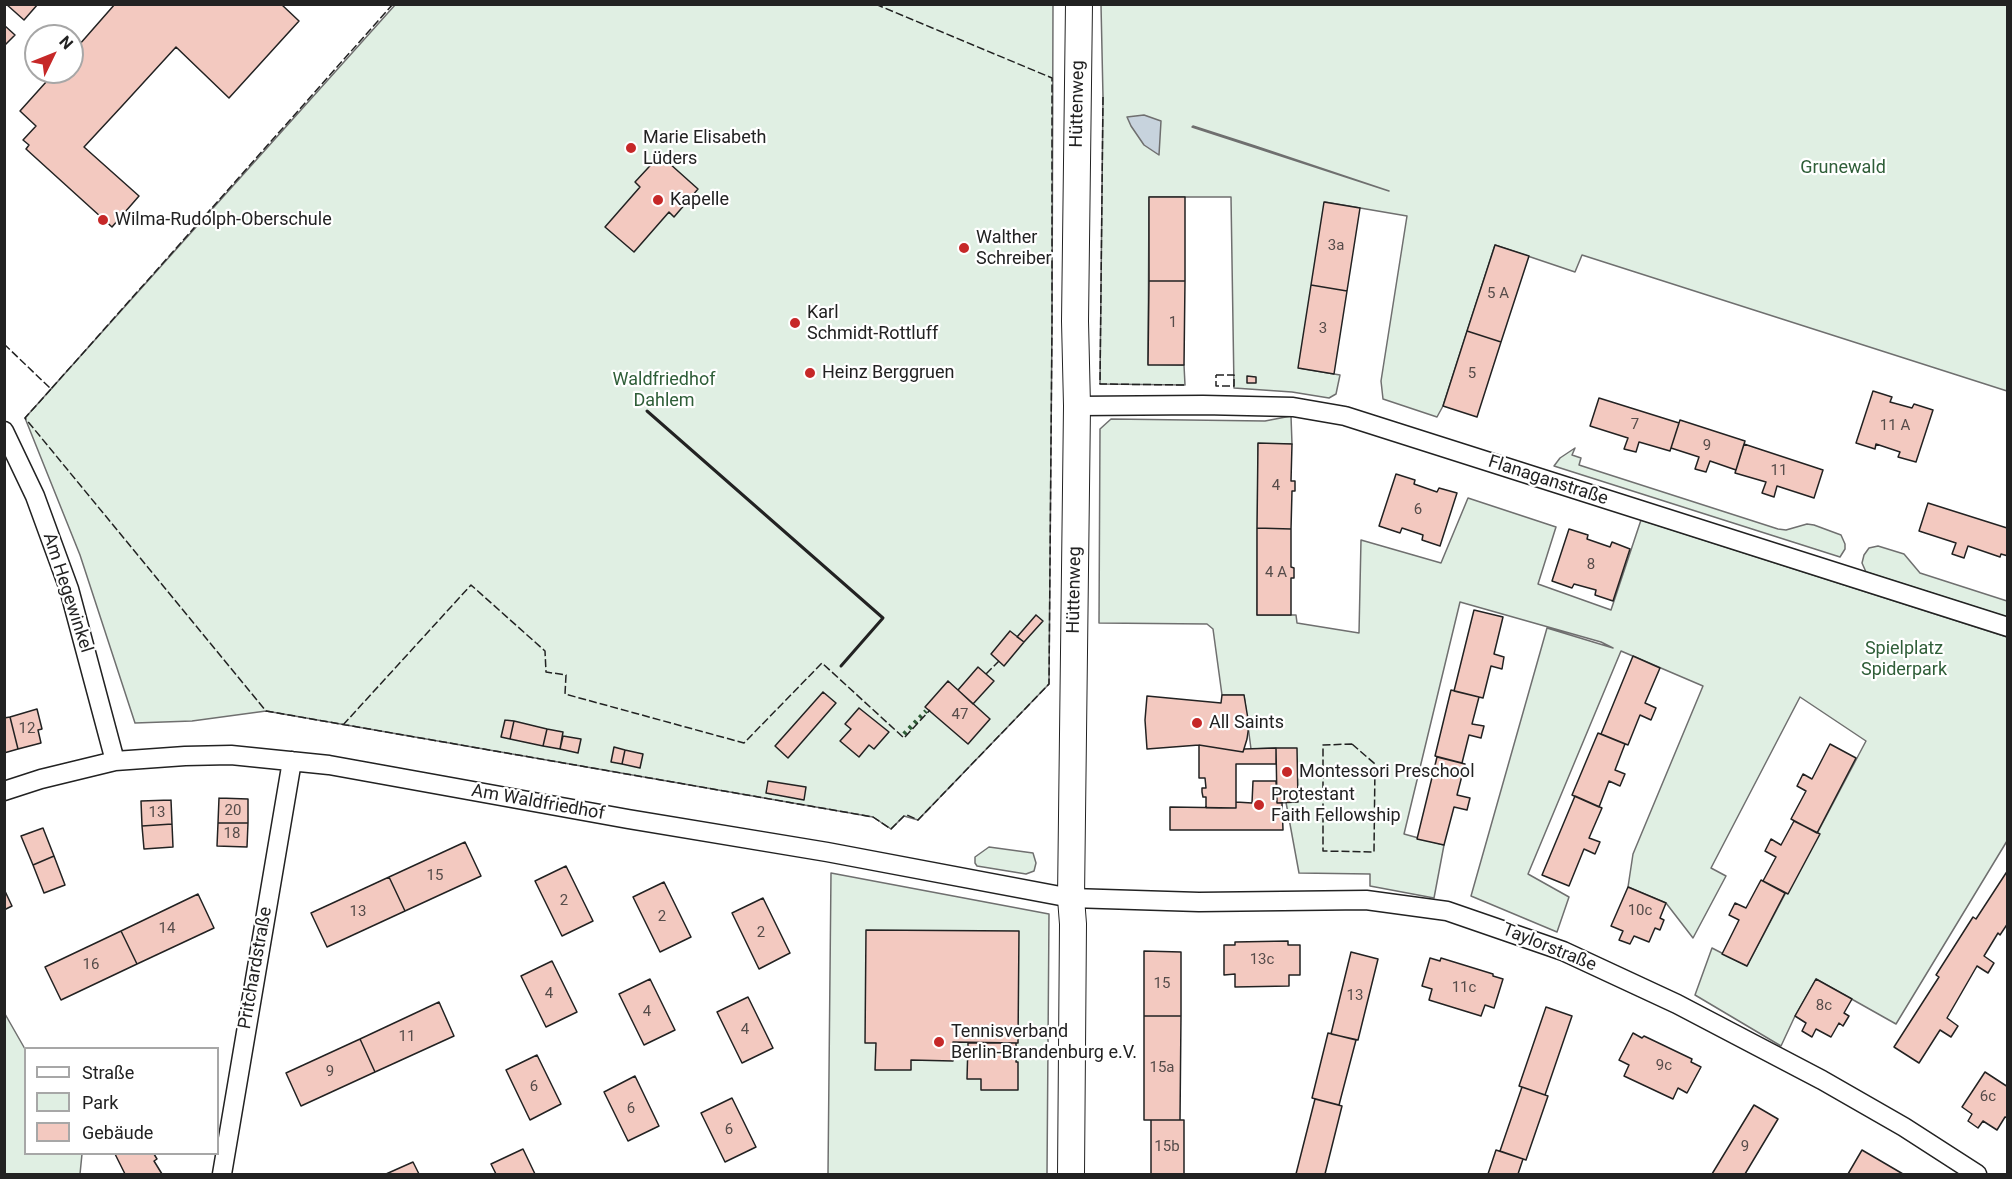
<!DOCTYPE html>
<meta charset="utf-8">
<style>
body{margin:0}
#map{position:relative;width:2012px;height:1179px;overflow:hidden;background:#fff;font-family:Roboto,sans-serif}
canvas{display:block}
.frame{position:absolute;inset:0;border:6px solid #222;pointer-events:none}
.legend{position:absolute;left:24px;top:1047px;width:195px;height:108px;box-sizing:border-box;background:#fff;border:2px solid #a7a7a7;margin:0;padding:8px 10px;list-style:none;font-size:18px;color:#222}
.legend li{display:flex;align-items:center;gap:12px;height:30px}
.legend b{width:30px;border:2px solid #a7a7a7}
.north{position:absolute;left:24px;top:24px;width:60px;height:60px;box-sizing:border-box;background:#fff;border:2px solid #a7a7a7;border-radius:50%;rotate:47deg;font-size:16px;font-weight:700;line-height:24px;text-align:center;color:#222}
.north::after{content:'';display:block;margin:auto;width:21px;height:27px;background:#c62828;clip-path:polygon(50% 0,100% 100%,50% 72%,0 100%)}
</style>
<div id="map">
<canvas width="2012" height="1179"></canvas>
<div class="frame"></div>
<ul class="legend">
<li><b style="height:8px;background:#fff"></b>Straße</li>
<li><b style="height:16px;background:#e0efe3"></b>Park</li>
<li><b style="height:16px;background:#f3c9c0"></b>Gebäude</li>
</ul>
<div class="north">N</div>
</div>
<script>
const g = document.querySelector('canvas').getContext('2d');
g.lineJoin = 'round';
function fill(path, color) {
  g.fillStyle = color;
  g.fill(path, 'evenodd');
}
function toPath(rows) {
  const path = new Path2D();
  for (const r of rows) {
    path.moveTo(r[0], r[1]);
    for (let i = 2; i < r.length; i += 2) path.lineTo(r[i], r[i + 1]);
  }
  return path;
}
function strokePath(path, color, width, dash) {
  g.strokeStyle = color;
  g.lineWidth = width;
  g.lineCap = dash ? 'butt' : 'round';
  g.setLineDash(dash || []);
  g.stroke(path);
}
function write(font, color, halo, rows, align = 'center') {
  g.font = font + ' Roboto,sans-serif';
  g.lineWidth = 4.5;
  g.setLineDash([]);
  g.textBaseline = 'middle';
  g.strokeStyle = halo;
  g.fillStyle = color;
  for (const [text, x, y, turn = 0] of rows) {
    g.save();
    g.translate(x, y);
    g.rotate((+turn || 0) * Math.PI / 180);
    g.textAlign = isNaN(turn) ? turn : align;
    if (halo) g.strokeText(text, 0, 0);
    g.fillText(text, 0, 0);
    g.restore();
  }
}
const green = toPath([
 [395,5,1053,5,1052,324,1049,684,918,820,904,816,891,829,873,817,266,711,192,721,135,723,80,555,25,418,395,5],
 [1101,5,2007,5,2007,391,1582,255,1575,272,1495,245,1443,406,1437,417,1383,399,1381,381,1407,216,1325,202,1299,368,1340,375,1336,394,1329,398,1292,392,1234,388,1231,197,1149,197,1148,364,1184,365,1185,385,1100,384,1103,97,1101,5],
 [1193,126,1255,146,1389,191,1192,127,1193,126],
 [1291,416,1292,444,1258,444,1257,615,1296,615,1297,623,1359,633,1361,540,1441,563,1468,498,1556,527,1538,584,1611,610,1641,520,2007,637,2007,841,1896,1024,1816,979,1795,1016,1781,1046,1695,995,1712,948,1747,966,1866,741,1800,697,1711,868,1726,876,1693,938,1666,903,1628,887,1633,854,1703,686,1621,651,1528,874,1569,897,1557,932,1471,896,1547,628,1613,648,1601,642,1460,602,1404,834,1444,845,1434,898,1370,886,1370,874,1299,873,1276,748,1251,749,1244,695,1222,695,1213,629,1207,624,1099,623,1100,429,1111,419,1265,421,1291,416],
 [1575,448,1572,455,1581,458,1579,465,1778,529,1786,530,1807,524,1814,525,1841,535,1845,544,1845,549,1840,557,1554,466,1560,458,1575,448],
 [1878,546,1904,554,1920,573,2007,601,2007,617,1866,572,1862,563,1864,555,1869,548,1878,546],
 [989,847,1033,853,1036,863,1034,871,1026,874,977,866,975,863,975,857,989,847],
 [831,873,1049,914,1047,1174,828,1174,831,873],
 [5,1014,25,1049,26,1154,82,1154,80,1174,5,1174,5,1014]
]);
const water = toPath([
 [1144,115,1161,121,1159,155,1144,145,1131,126,1127,117,1144,115]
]);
const building = toPath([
 [6,4,38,4,24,20,6,4],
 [115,4,281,4,299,21,229,98,176,47,122,106,84,147,139,196,112,227,26,149,29,145,23,140,36,126,20,111,55,72,72,72,72,53,115,4],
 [4,25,15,35,4,46,4,25],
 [660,155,698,189,674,217,669,212,634,252,605,227,640,187,635,182,660,155],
 [1149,197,1185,197,1185,281,1149,281,1149,197],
 [1324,202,1360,208,1347,291,1311,285,1324,202],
 [1495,245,1529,256,1501,342,1467,331,1495,245],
 [1149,281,1185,281,1184,365,1148,365,1149,281],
 [1311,285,1347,291,1334,374,1298,368,1311,285],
 [1467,331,1501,342,1477,417,1443,406,1467,331],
 [1247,376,1256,377,1256,383,1247,383,1247,376],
 [1873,391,1892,397,1890,402,1912,408,1914,404,1933,410,1916,462,1898,457,1900,452,1876,444,1875,449,1856,443,1873,391],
 [1599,398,1679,423,1670,451,1639,442,1636,452,1624,449,1628,438,1590,426,1599,398],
 [1680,420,1745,441,1736,470,1710,461,1706,472,1695,469,1699,457,1671,448,1680,420],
 [1258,443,1292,444,1291,481,1295,481,1295,491,1292,491,1291,529,1257,528,1258,443],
 [1744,444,1823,470,1814,498,1777,486,1774,497,1762,493,1766,482,1735,473,1744,444],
 [1396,474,1415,480,1414,484,1437,492,1439,488,1457,493,1440,546,1422,540,1423,535,1402,528,1400,533,1379,526,1396,474],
 [1928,503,2007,528,2008,527,2008,556,2001,554,2000,557,1968,546,1964,558,1952,554,1956,543,1919,531,1928,503],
 [1257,528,1291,529,1291,567,1294,568,1294,578,1291,578,1291,615,1257,615,1257,528],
 [1569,529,1588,535,1587,539,1610,547,1612,542,1630,549,1613,601,1595,595,1596,590,1574,584,1572,588,1552,581,1569,529],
 [1474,610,1503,617,1494,654,1504,657,1502,669,1491,666,1483,698,1454,691,1474,610],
 [1036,615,1043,621,1024,642,1017,637,1036,615],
 [1010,631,1024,642,1004,666,991,654,1010,631],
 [1633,656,1660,668,1645,703,1656,708,1651,720,1640,715,1628,745,1601,734,1633,656],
 [978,667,994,681,973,704,958,690,978,667],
 [948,681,990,719,968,744,925,707,948,681],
 [1451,690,1479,697,1472,724,1484,726,1481,738,1469,735,1462,763,1435,756,1451,690],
 [823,692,836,703,788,758,775,746,823,692],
 [1222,695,1244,695,1249,725,1247,739,1243,752,1199,745,1147,749,1145,720,1147,696,1221,703,1222,695],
 [859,708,889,732,874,749,869,745,859,757,840,741,851,729,845,724,859,708],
 [37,709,42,729,38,730,41,743,18,749,10,717,37,709],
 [10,717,18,749,4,753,4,718,10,717],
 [505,720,514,721,510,739,501,737,505,720],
 [514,721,547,729,543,746,510,739,514,721],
 [547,729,563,732,560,749,543,746,547,729],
 [1598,733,1625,744,1615,770,1625,774,1620,786,1609,781,1599,807,1572,795,1598,733],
 [563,736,581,739,578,753,560,749,563,736],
 [1830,744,1856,758,1817,833,1791,819,1806,791,1797,786,1803,774,1812,779,1830,744],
 [1199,745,1243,752,1244,749,1276,748,1276,764,1236,764,1236,808,1206,808,1206,797,1203,797,1202,792,1202,788,1206,788,1205,778,1199,778,1199,745],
 [614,747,625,750,622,764,611,762,614,747],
 [1276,748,1297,748,1298,802,1277,803,1276,748],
 [625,750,643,754,640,768,622,764,625,750],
 [1437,757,1465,764,1457,795,1470,798,1467,810,1454,807,1444,845,1417,839,1437,757],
 [768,781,806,787,804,800,766,793,768,781],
 [1253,781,1276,781,1277,803,1282,803,1283,830,1170,830,1170,807,1236,808,1236,802,1252,803,1253,781],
 [1575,796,1602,808,1589,838,1600,842,1595,854,1584,849,1569,886,1542,875,1575,796],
 [219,798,248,799,248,823,218,823,219,798],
 [171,800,172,824,142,826,141,801,171,800],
 [1794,821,1820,834,1788,894,1763,881,1776,857,1765,851,1771,839,1781,845,1794,821],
 [218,823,248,823,247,847,217,846,218,823],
 [172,824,173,847,144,849,142,826,172,824],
 [43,828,54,856,33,865,21,836,43,828],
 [465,842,481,876,405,911,389,877,465,842],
 [54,856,65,885,44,893,33,865,54,856],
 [566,866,593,921,562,936,535,881,566,866],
 [2008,870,2008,923,2000,935,1998,933,1984,956,1994,963,1988,973,1977,966,1947,1018,1958,1026,1951,1037,1940,1030,1919,1063,1894,1047,1939,977,1936,975,1973,917,1976,919,2008,870],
 [389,877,405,911,327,947,311,913,389,877],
 [1761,880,1785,893,1747,966,1722,954,1739,920,1729,915,1735,903,1746,908,1761,880],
 [664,882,691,937,660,952,633,897,664,882],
 [1628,887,1666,903,1660,918,1664,920,1660,930,1655,928,1649,942,1634,936,1630,944,1619,940,1623,931,1611,926,1628,887],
 [4,889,12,906,4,910,4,889],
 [198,894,214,928,137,964,121,931,198,894],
 [763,898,790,953,759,969,732,913,763,898],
 [866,930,1019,931,1018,1043,953,1042,953,1061,911,1060,911,1070,875,1070,876,1043,865,1043,866,930],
 [121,931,137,964,61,1000,45,967,121,931],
 [1288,941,1288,945,1300,945,1300,975,1289,975,1289,986,1235,987,1235,974,1224,975,1224,945,1235,945,1235,942,1288,941],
 [1144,951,1181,952,1181,1016,1144,1016,1144,951],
 [1351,952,1378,959,1358,1040,1331,1034,1351,952],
 [1430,958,1440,961,1441,958,1493,974,1493,976,1503,979,1494,1008,1485,1005,1481,1016,1429,1000,1432,989,1422,986,1430,958],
 [552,961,577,1012,546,1027,521,976,552,961],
 [650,979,675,1030,644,1045,619,994,650,979],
 [1816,979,1852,999,1844,1013,1849,1016,1843,1026,1839,1023,1831,1037,1816,1029,1812,1037,1802,1031,1806,1023,1795,1016,1816,979],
 [748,997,773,1048,742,1063,717,1012,748,997],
 [439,1002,454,1036,375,1072,360,1039,439,1002],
 [1546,1007,1572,1016,1545,1095,1519,1086,1546,1007],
 [1144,1016,1181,1016,1180,1120,1144,1120,1144,1016],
 [1328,1033,1356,1040,1339,1105,1312,1098,1328,1033],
 [1633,1033,1642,1038,1644,1036,1692,1059,1691,1062,1701,1067,1687,1093,1678,1088,1673,1099,1624,1076,1629,1065,1619,1060,1633,1033],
 [360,1039,375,1072,301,1106,286,1073,360,1039],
 [968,1043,1016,1043,1016,1062,1018,1062,1018,1090,981,1090,981,1079,967,1079,968,1043],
 [537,1055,561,1104,530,1120,506,1070,537,1055],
 [1985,1072,2008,1087,2008,1118,2005,1117,1997,1130,1983,1121,1978,1128,1968,1121,1972,1114,1962,1107,1985,1072],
 [635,1076,659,1126,628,1141,604,1092,635,1076],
 [1522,1087,1548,1096,1526,1160,1500,1151,1522,1087],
 [732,1098,756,1147,725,1162,701,1113,732,1098],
 [1315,1099,1342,1106,1325,1174,1296,1174,1315,1099],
 [1754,1105,1778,1119,1745,1174,1712,1174,1754,1105],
 [1151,1120,1184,1120,1184,1174,1151,1174,1151,1120],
 [523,1149,535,1174,496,1174,491,1164,523,1149],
 [1496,1150,1523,1159,1518,1174,1488,1174,1496,1150],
 [1862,1150,1903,1174,1848,1174,1862,1150],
 [115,1154,154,1154,157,1159,154,1161,162,1174,125,1174,115,1154],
 [413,1162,419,1174,386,1174,413,1162]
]);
const street = toPath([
 [1077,406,1203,405,1293,407,1345,416,2008,627],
 [4,431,35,496,69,589,115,761],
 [4,791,41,779,115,761,185,756,231,755,329,765,628,819,827,852,1071,898,1199,902,1366,900,1447,911,1563,951,1677,1004,1822,1080,1904,1127,1977,1174],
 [222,1174,292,761]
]);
const secondary = toPath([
 [1071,1174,1073,924,1071,898,1077,406,1075,321,1079,4]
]);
const hedge = toPath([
 [904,734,926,711]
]);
const fence = toPath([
 [1103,97,1100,384,1185,385],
 [4,344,51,389,393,4],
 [1216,375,1234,375,1234,386,1216,386,1216,375],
 [51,389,25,418,266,711,873,817,891,829,904,816,907,815,918,820,1049,684,1052,324,1052,78,875,4],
 [986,674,999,661],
 [343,725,471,585,545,651,546,672,566,675,565,694,744,743,822,663,904,738,930,710],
 [1352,744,1375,764,1374,852,1323,851,1323,745,1352,744]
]);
const wall = toPath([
 [647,411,883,618,841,666]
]);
const markers = [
 [631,148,6,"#c62828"],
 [658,200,6,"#c62828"],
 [103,220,6,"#c62828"],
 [964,248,6,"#c62828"],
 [795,323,6,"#c62828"],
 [810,373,6,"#c62828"],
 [1197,723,6,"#c62828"],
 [1287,772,6,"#c62828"],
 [1259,805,6,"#c62828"],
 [939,1042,6,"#c62828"]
];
const numberNames = [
 ["3a",1336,246],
 ["5 A",1498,294],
 ["1",1173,323],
 ["3",1323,329],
 ["5",1472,374],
 ["7",1635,425],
 ["11 A",1895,426],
 ["9",1707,446],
 ["11",1779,471],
 ["4",1276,486],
 ["6",1418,510],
 ["8",1591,565],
 ["4 A",1276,573],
 ["47",960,715],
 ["12",27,729],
 ["20",233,811],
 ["13",157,813],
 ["18",232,834],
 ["15",435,876],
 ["2",564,901],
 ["10c",1640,911],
 ["13",358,912],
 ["2",662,917],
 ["14",167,929],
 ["2",761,933],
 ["13c",1262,960],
 ["16",91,965],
 ["15",1162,984],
 ["11c",1464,988],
 ["4",549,994],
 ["13",1355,996],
 ["8c",1824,1006],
 ["4",647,1012],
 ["4",745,1030],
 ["11",407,1037],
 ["9c",1664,1066],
 ["15a",1162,1068],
 ["9",330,1072],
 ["6",534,1087],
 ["6c",1988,1097],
 ["6",631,1109],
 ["6",729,1130],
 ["15b",1167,1147],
 ["9",1745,1147]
];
const streetNames = [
 ["Hüttenweg",1078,104,-89],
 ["Flanaganstraße",1548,481,18],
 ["Hüttenweg",1075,590,-89],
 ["Am Hegewinkel",67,593,72],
 ["Am Waldfriedhof",538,803,10],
 ["Taylorstraße",1549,948,22],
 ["Pritchardstraße",256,968,-80]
];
const poiNames = [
 ["Marie Elisabeth",643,138],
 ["Lüders",643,159],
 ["Kapelle",670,200],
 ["Wilma-Rudolph-Oberschule",115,220],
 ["Walther",976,238],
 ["Schreiber",976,259],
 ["Karl",807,313],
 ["Schmidt-Rottluff",807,334],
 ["Heinz Berggruen",822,373],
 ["All Saints",1209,723],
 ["Montessori Preschool",1299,772],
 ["Protestant",1271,795],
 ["Faith Fellowship",1271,816],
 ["Tennisverband",951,1032],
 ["Berlin-Brandenburg e.V.",951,1053]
];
const parkNames = [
 ["Grunewald",1843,168],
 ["Waldfriedhof",664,380],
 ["Dahlem",664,401],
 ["Spielplatz",1904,649],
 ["Spiderpark",1904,670]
];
fill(green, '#e0efe3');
strokePath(green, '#6f6f6f', 1.5);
fill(water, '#c7d3dd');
strokePath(water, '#6f6f6f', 1.5);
fill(building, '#f3c9c0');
strokePath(building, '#222', 1.5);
strokePath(street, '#222', 21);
strokePath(secondary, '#222', 28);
strokePath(street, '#fff', 18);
strokePath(secondary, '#fff', 26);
strokePath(hedge, '#2f5e38', 4.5, [3, 4.5]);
strokePath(fence, '#222', 1.5, [8, 3]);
strokePath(wall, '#222', 3);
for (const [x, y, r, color] of markers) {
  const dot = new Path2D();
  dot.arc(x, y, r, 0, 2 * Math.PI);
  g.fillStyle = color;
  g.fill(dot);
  strokePath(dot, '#fff', 2);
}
write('15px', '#564c4a', null, numberNames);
write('18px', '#222', '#fff', streetNames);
write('18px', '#222', '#fff', poiNames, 'left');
write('18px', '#2f5e38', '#fff', parkNames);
</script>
